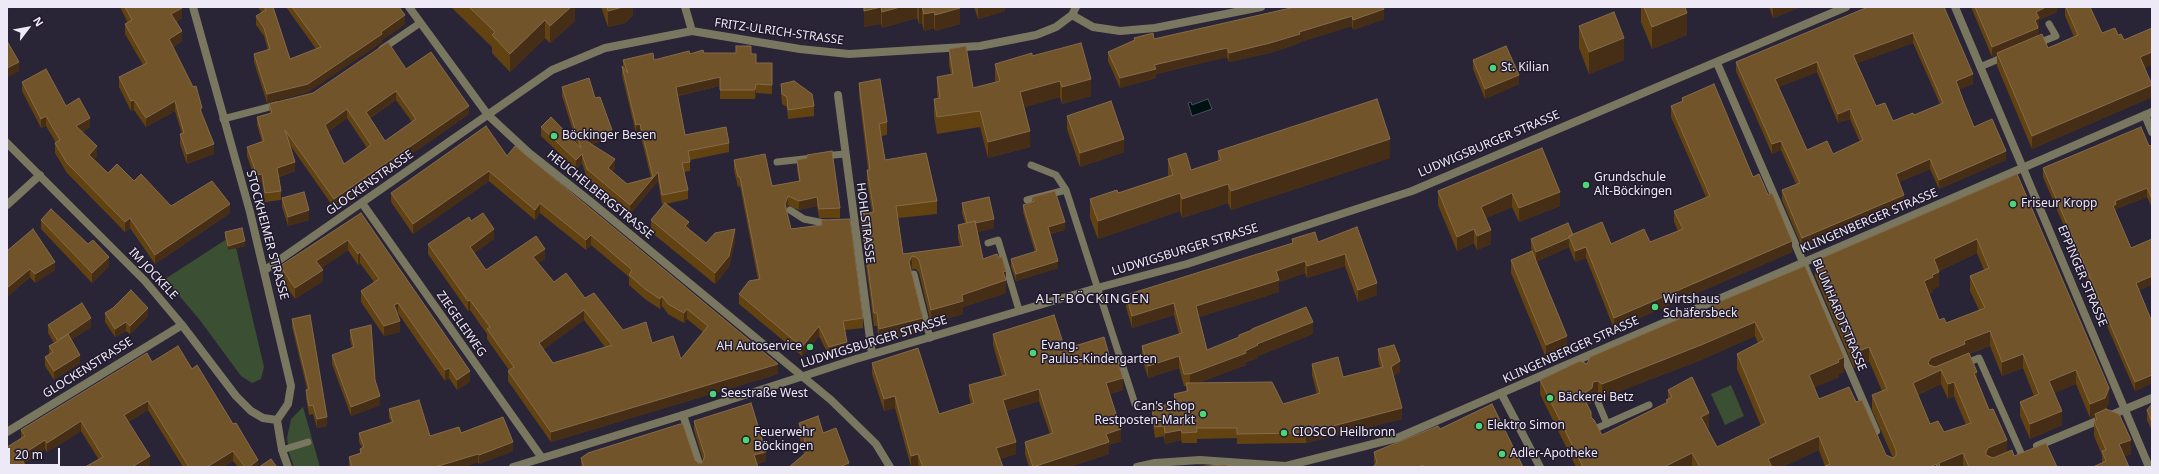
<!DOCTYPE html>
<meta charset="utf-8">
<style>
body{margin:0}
#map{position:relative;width:2159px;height:474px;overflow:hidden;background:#2a2437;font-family:"Noto Sans",sans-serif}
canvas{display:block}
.frame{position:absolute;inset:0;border:8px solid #ede9f6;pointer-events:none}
.north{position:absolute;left:8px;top:8px;width:40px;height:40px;-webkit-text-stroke:3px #211a2c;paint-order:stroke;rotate:58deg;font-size:11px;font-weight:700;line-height:16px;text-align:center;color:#ede9f6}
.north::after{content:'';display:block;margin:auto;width:14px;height:18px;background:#ede9f6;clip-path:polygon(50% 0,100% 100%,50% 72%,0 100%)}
.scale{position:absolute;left:8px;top:448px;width:52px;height:18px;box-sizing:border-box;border:2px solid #ede9f6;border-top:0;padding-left:5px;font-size:12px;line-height:14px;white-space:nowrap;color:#ede9f6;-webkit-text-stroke:3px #211a2c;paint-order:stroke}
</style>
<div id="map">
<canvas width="2159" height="474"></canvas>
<div class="frame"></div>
<div class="north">N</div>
<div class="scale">20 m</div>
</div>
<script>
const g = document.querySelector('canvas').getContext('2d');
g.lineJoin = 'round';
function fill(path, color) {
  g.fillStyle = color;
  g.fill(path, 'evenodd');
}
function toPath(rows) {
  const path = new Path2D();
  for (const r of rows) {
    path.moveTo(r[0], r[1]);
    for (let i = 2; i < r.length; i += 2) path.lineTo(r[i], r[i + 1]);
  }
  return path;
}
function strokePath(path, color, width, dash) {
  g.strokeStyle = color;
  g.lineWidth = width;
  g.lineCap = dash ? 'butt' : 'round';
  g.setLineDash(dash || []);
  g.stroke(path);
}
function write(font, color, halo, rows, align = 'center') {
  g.font = font + ' "Noto Sans",sans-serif';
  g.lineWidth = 3;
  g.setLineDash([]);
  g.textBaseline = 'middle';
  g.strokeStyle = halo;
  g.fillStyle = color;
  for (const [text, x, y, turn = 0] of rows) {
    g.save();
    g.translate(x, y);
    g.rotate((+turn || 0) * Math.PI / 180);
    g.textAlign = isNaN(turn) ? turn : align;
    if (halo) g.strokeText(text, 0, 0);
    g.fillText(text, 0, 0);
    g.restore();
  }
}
const green = toPath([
 [233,235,264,367,261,379,252,383,241,376,199,319,165,279],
 [1731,385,1744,416,1725,425,1711,394],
 [303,407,320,467,294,467,289,453,287,438,291,419]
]);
const water = toPath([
 [1208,99,1212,109,1192,116,1188,103,1191,102,1192,105,1208,99]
]);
const service = toPath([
 [2036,44,2056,36,2049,24],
 [382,49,420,23],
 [1980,67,2006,56],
 [223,119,277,105],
 [823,156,845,154],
 [777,162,813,158],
 [1031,165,1056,175,1066,190,1135,404],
 [1027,200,1066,190],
 [790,210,804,219,829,224],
 [988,243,998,240,1019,310],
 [914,274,930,338],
 [1964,364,1979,358,2021,453],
 [1597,400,1607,424],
 [1595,429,1649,405],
 [282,450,308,442]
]);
const minor = toPath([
 [193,7,250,212,291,386,288,404,277,420,282,450,288,467],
 [409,7,488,115,529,153,591,202,831,400,876,444,890,467],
 [685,7,692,31],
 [1955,7,2149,467],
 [1072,15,1093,27,1120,31,1155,28,1261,7],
 [1717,63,1876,431],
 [838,95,872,354],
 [2145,115,2152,132],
 [7,143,145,281,182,325,236,396,251,411,263,418,277,420],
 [362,203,542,458],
 [7,205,40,175],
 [265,270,552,70,605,48,692,31,800,49,849,54,980,46,1036,35,1056,27,1072,15,1076,7],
 [1501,393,1540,467],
 [683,415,700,467],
 [7,432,182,325],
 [2037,446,2152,398]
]);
const tertiary = toPath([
 [513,467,683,415,856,359,1097,288,1187,264,1412,191,1846,7],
 [1137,467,1155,463,1200,460,1286,466,1397,438,2152,112]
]);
const wall = toPath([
 [120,7,182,7,182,18,176,22,182,41,173,47,202,115,214,154,187,164,180,144,180,134,182,134,175,111,146,127,134,110,131,111,119,87,119,77,143,65,125,34,125,24,128,23],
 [258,7,273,7,290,59,316,49,286,7,399,7,405,24,382,40,382,42,308,92,267,103,254,62,254,54,268,50,264,36,256,25,256,16,262,13],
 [451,7,575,7,575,21,550,43,545,38,510,72,492,53,492,47],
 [601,7,633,7,633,15,625,23,608,27],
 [863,7,960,7,960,24,935,31,934,28,924,31,922,23,919,24,917,18,882,28,881,24,864,27,864,13],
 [974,7,1005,7,1005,11,978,19],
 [1641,7,1685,7,1687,35,1652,49,1641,22],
 [1769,7,1801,7,1773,18],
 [1944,7,1973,84,1959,89,1963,100,1974,127,2006,160,1939,189,1930,169,1899,182,1904,204,1802,247,1782,200,1782,190,1796,184,1781,150,1772,154,1736,71,1736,62],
 [1913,43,1940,104,1914,115,1893,121,1876,106,1857,63],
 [1817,72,1838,123,1850,119,1860,142,1833,154,1807,150,1778,87],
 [1971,7,2057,7,2057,12,2039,20,2038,36,2048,48,2074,37,2065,16,2065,7,2090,7,2102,33,2118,35,2124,40,2152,28,2152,65,2144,68,2152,97,2032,149,1997,66,1997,55,1992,57],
 [1292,8,1384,19,1353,30,1352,26,1300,42,1300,43,1270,53,1229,62,1227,57,1156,74,1156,78,1120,88,1108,61,1108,52,1134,40,1134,38,1154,39],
 [1579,26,1624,60,1589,74,1579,48],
 [949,49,973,88,996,82,995,80,995,64,1032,56,1091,96,1062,104,1060,97,1024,107,1030,147,988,158,980,127,937,134,934,116,934,99,938,99,937,93,937,77,951,74,949,65],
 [704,53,751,54,756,63,772,63,772,94,756,93,755,99,720,99,720,86,678,96,685,135,729,143,729,152,690,160,690,171,684,172,688,190,688,199,666,204,689,229,706,243,735,241,729,267,715,284,651,232,651,220,664,204,662,204,658,181,630,214,587,178,582,163,576,169,541,136,541,127,577,144,562,96,562,87,595,98,612,139,591,144,615,168,612,172,627,184,651,178,640,133,636,134,622,75,622,66,623,67,623,60,654,60,690,54],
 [1473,60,1519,84,1485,99,1473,69],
 [406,69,469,114,334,208,290,145,295,171,279,177,281,191,281,200,265,202,262,182,257,184,247,156,247,147,262,142,257,125,257,117,270,113,269,104],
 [396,100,412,122,385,141,370,118],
 [347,118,367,148,344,164,328,132],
 [22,82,66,106,90,127,82,132,97,156,94,159,108,173,134,181,171,206,230,213,155,264,130,228,125,232,67,173,55,153,55,143,56,143,46,126,41,128,22,91],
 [859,83,887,122,887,135,881,136,885,160,937,201,937,214,898,218,903,254,960,246,958,238,958,225,965,223,962,213,962,203,994,228,977,232,983,259,999,258,1006,271,1006,293,963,307,963,314,931,323,919,273,916,269,912,269,911,271,923,330,879,342,877,326,874,326,861,227,861,214,872,212,867,183,867,170,868,170,859,95],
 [781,84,814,106,814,116,788,119,787,107,782,104,781,93],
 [1682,98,1753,177,1792,252,1614,329,1586,258,1575,262,1569,247,1536,262,1567,349,1546,358,1511,273,1511,260,1532,251,1531,248,1531,239,1573,235,1611,244,1650,242,1678,231,1674,222,1674,211,1706,197,1671,117,1671,106,1682,101],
 [1067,116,1124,152,1080,167,1067,129],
 [2152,145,2152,208,2147,197,2116,209,2116,213,2139,291,2152,322,2152,383,2135,391,2043,177,2043,168,2149,146],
 [1542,148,1560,206,1519,222,1512,207,1486,218,1491,244,1477,250,1474,243,1457,251,1438,205,1438,191],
 [1218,151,1390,158,1231,210,1228,203,1182,218,1180,211,1098,239,1090,218,1090,199,1118,193,1168,176,1168,159,1191,170,1218,161],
 [807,155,840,208,840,218,819,218,817,206,799,210,788,205,786,210,791,229,821,226,821,220,863,318,863,328,845,330,847,351,829,356,819,336,802,356,739,304,739,294,758,280,740,186,738,187,734,170,734,160,772,186,799,181,797,169,797,160,807,158],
 [507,156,778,374,551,442,508,381,508,371,509,370,487,339,487,334,470,310,468,311,428,254,428,244,471,221,494,239,474,253,486,270,545,259,538,263,554,282,585,298,623,330,652,343,681,359,703,332,687,319,684,323,668,314,662,306,660,309,645,299,629,285,629,277,591,245,586,250,540,213,535,220,489,181,413,234,391,202,391,193],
 [584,320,605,347,553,363,543,349],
 [2017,174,2109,402,2106,409,2131,454,2102,463,2102,455,2094,436,2094,421,2095,421,2095,417,2090,418,2076,384,2054,393,2062,425,2030,439,2020,416,2020,402,2034,396,2023,368,2002,376,1990,346,1969,354,1977,379,2007,452,2014,456,2057,467,1823,467,1825,466,1819,450,1782,467,1576,467,1540,394,1540,380,1587,364,1690,320,1714,310,1714,304,1805,266,1844,372,1839,374,1839,377,1814,387,1819,399,1856,402,1886,455,1893,458,1872,410,1872,395,1882,391,1869,361,1854,368,1815,276,1815,261],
 [1977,253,1984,270,1970,276,1970,291,1979,310,1946,323,1939,320,1929,294,1933,292,1933,289,1939,286,1939,271],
 [1755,336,1758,343,1737,354,1737,369,1761,426,1717,447,1707,429,1709,428,1668,390,1668,399,1666,400,1666,403,1602,435,1591,417,1587,406,1592,402,1593,397,1598,395,1602,398,1701,360],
 [1941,384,1948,399,1954,396,1966,425,1944,432,1930,424,1918,395],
 [1032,197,1065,230,1050,234,1058,268,1016,281,1011,267,1011,259,1035,252,1023,212,1023,205,1032,202],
 [282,198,309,220,288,226,282,207],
 [361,213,470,382,457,390,449,378,445,381,398,313,400,332,384,336,361,302,361,291,374,282,360,263,358,265,348,250,321,268,323,281,295,299,280,277,280,266],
 [41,220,88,244,109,266,92,283,41,229],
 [2151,224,2152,224,2152,235,2151,233],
 [1357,227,1377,295,1358,302,1345,266,1307,278,1305,273,1279,282,1279,292,1199,317,1207,350,1239,338,1239,335,1252,330,1252,329,1313,334,1258,356,1258,358,1246,362,1246,365,1198,383,1283,404,1317,394,1312,375,1312,364,1343,377,1380,367,1378,360,1378,349,1400,372,1393,376,1402,419,1306,443,1237,444,1237,438,1197,439,1197,443,1182,443,1181,440,1165,444,1164,436,1155,438,1152,418,1152,408,1174,403,1174,394,1186,392,1186,386,1184,386,1179,368,1148,378,1142,358,1142,346,1179,334,1174,315,1132,328,1126,307,1126,295,1292,243,1292,239,1318,242],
 [225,232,245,246,228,250,225,237],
 [7,251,55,270,35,283,30,277,7,297],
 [105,313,148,316,130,334,126,331,115,337,105,322],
 [292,319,327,426,317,428,313,414,309,415,306,398,306,390,307,389,292,327],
 [48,325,91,327,71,340,80,363,54,380,45,366,45,357,49,355,49,346,54,343,48,333],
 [350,330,375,380,380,405,351,416,332,364,332,355,352,348,350,339],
 [993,334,1065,349,1110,358,1123,390,1110,394,1121,441,1109,445,1109,454,1069,467,1029,467,1025,454,1025,442,1050,434,1039,401,1006,411,1016,454,1000,459,1003,467,919,467,918,466,911,467,895,408,884,411,872,374,872,363,939,414,971,404,969,396,969,385,1002,376,993,345],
 [152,362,258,467,238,467,233,461,223,467,183,467,148,410,128,422,150,466,99,460,81,431,47,452,45,449,24,463,7,467,21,439,21,430],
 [2152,405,2152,431,2147,420,2147,410],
 [389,409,430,436,461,433,513,451,479,464,478,462,464,467,349,467,349,457,360,453,360,449,362,448,359,442,359,433,391,422,389,418],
 [694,421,766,461,757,464,758,467,581,467,581,458,695,460,698,463,702,463,703,460,694,430],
 [799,423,823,433,849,467,804,454,799,437],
 [1440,429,1523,467,1373,467,1375,465,1374,461,1374,452]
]);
const shadedWall = toPath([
 [7,7,10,7,7,11],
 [571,7,575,7,575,21,550,43,550,26],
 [623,7,633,7,633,15,625,23,608,27,608,11],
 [881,7,881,24,864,27,864,11],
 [900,7,917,7,917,18,882,28,882,12],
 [922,7,922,23,919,24,919,8],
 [978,7,1005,7,1005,11,978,19],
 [1773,7,1801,7,1773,18],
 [2046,7,2057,7,2057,12,2039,20,2038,38,1997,53,1997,55,1992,57,1992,47,2035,20,2036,12],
 [182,8,182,18,171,24,171,14],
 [960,8,960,24,935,31,935,15],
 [1384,9,1384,19,1353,30,1353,20],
 [934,12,934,28,924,31,924,14],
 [1687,13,1687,35,1652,49,1652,27],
 [405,15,405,24,382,40,382,42,308,92,267,103,267,94,381,32],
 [1352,16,1352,26,1300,42,1300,43,1270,53,1229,62,1229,53,1299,32],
 [545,20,545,38,510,72,510,54],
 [182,31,182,41,169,49,169,39],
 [1913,33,1913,43,1853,65,1853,55],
 [1624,38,1624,60,1589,74,1589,52],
 [1227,48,1227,57,1156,74,1156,78,1120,88,1120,78,1154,65],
 [2152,52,2152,65,2140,70,2140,57],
 [19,62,19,71,7,78,7,68],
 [1817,62,1817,72,1775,89,1775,79],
 [1973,74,1973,84,1956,91,1956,81],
 [1519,75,1519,84,1485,99,1485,89],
 [720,77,720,86,676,96,676,87],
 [1091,79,1091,96,1062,104,1062,87],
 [1060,81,1060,97,1020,109,1020,92],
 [756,84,756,93,755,99,755,90],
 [2152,85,2152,97,2032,149,2032,136],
 [396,91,396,100,366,120,366,112],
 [134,100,134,110,131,111,131,101],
 [175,101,175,111,146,127,146,118],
 [469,106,469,114,334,208,334,199],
 [202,108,202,118,200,109],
 [347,109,347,118,325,134,325,125],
 [1850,109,1850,119,1838,123,1838,114],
 [46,116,46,126,41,128,41,119],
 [90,118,90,127,76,135,76,126],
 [640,124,640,133,636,134,636,125],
 [612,130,612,139,580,146,580,137],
 [1030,131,1030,147,988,158,988,142],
 [1124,139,1124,152,1080,167,1080,153],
 [1390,139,1390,158,1231,210,1231,191],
 [1781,141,1781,150,1772,154,1772,144],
 [214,144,214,154,187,164,187,154],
 [97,146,97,156,89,164,89,155],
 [2006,151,2006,160,1939,189,1939,180],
 [582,154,582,163,576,169,576,160],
 [615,159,615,168,608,177,608,168],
 [1930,159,1930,169,1896,183,1896,174],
 [295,162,295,171,277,177,277,168],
 [489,171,489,181,413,234,413,224],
 [658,172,658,181,630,214,630,205],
 [262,174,262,182,257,184,257,175],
 [1228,184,1228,203,1182,218,1182,199],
 [2147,188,2147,197,2116,209,2116,213,2113,214,2113,206,2115,201],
 [1560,192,1560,206,1519,222,1519,208],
 [1180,193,1180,211,1098,239,1098,221],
 [1512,193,1512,207,1481,220,1481,207],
 [1904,195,1904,204,1802,247,1802,238],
 [788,196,788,205,785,213,785,204],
 [817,197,817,206,799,210,799,201],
 [540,203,540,213,535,220,535,210],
 [230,204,230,213,155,264,155,255],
 [309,210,309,220,288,226,288,217],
 [130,218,130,228,125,232,125,222],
 [994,219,994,228,968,235,968,225],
 [689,222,689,233,685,226],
 [1065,222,1065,230,1048,234,1048,227],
 [494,229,494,239,470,257,470,247],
 [735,229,735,241,729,267,715,284,715,273],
 [1474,229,1474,243,1457,251,1457,237],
 [1491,230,1491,244,1477,250,1477,236],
 [591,235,591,245,586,250,586,240],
 [1569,238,1569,247,1536,262,1536,252],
 [1977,239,1977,253,1934,273,1934,259],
 [348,240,348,250,316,272,316,261],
 [245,241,245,246,228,250,228,246],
 [1792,241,1792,252,1614,329,1614,318],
 [1586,247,1586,258,1575,262,1575,251],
 [545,249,545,259,533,267,533,257],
 [360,252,360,263,358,265,358,254],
 [1345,254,1345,266,1307,278,1307,266],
 [912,256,912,269,909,275,909,262],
 [109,257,109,266,92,283,92,273],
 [1058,261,1058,268,1016,281,1016,274],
 [1305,261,1305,273,1279,282,1279,292,1196,318,1196,306,1276,271],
 [55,262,55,270,35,283,35,274],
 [30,269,30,277,7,297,7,288],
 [323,270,323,281,295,299,295,288],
 [1006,271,1006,293,963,307,963,314,931,323,931,310,962,295,1003,272],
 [1939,272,1939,286,1933,289,1933,292,1924,296,1924,281,1932,275],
 [2152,276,2152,285,2136,292,2136,283],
 [1377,283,1377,295,1358,302,1358,290],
 [662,296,662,306,660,309,660,299],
 [470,300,470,310,468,311,468,301],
 [398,303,398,313,394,316,394,305],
 [1174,303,1174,315,1132,328,1132,316],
 [148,308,148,316,130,334,130,326],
 [687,309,687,319,684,323,684,313],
 [584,310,584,320,539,353,539,343],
 [91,318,91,327,59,348,59,340],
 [923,318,923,330,879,342,879,329],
 [400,321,400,332,384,336,384,326],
 [126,322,126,331,115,337,115,329],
 [1313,322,1313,334,1258,356,1258,358,1246,362,1246,365,1190,386,1190,374,1245,351,1257,344],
 [1755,322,1755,336,1701,360,1602,398,1602,384],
 [819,326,819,336,802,356,802,347],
 [1990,331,1990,346,1965,355,1941,370,1941,384,1913,397,1913,383,1931,358,1964,341],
 [1567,336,1567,349,1546,358,1546,345],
 [847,342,847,351,829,356,829,347],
 [1869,347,1869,361,1854,368,1854,353],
 [2023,354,2023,368,2002,376,2002,362],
 [80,355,80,363,54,380,54,371],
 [1179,356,1179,368,1148,378,1148,366],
 [1844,357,1844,372,1839,374,1839,377,1809,390,1809,375],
 [1400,361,1400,372,1391,378,1391,367],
 [778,364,778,374,551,442,551,432],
 [449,368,449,378,445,381,445,370],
 [2076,370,2076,384,2049,396,2049,381],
 [470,371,470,382,457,390,457,380],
 [1977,372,1977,387,1974,373],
 [2152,375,2152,383,2135,391,2135,382],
 [1123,378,1123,390,1106,395,1106,383],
 [1598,381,1598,395,1593,397,1592,402,1582,409,1582,395,1593,382],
 [1954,382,1954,396,1948,399,1948,384],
 [2109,388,2109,402,2105,412,2095,414,2095,417,2090,418,2090,404],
 [1039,389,1039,401,1003,412,1003,400],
 [380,396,380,405,351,416,351,407],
 [895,396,895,408,884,411,884,399],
 [148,401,148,410,124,424,124,415],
 [1402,408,1402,419,1306,443,1306,433],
 [2062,411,2062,425,2030,439,2030,424],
 [1709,413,1709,428,1701,432,1701,417],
 [327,417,327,426,317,428,317,419],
 [81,421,81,431,47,452,47,443],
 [1121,429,1121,441,1109,445,1109,454,1069,467,1033,467,1106,434],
 [1181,430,1181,440,1165,444,1165,433],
 [1819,436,1819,450,1782,467,1768,467,1768,459],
 [45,440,45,449,20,465,20,456],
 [2007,440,2007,454,1986,466,1986,452,1988,448],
 [2131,440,2131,454,2119,459,2119,444],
 [513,442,513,451,479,464,479,455],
 [1016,442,1016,454,996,460,996,448],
 [233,451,233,461,223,467,207,467],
 [766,452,766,461,754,464,754,455],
 [1692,453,1692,467,1664,467],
 [1963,453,1963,467,1939,467,1939,463],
 [478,454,478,462,464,467,435,467],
 [918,454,918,466,911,467,911,456],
 [150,456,150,466,147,467,132,467],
 [258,460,258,467,249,467],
 [849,463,849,467,839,467],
 [1937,464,1937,467,1929,467]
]);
const building = toPath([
 [125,7,182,7,182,8,171,14,182,31,169,39,193,87,196,86,202,108,200,109,214,144,187,154,180,134,184,133,175,101,146,118,134,100,131,101,119,77,147,63,125,24,132,20,125,7],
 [264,7,273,7,290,59,321,47,292,7,399,7,405,15,381,32,382,34,308,84,267,94,254,54,270,49,264,28,256,16,266,10,264,7],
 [469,7,571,7,550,26,545,20,510,54,492,35,495,32,469,7],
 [607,7,623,7,608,11,607,7],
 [864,7,900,7,882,12,881,7,864,11,864,7],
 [922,7,960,7,960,8,935,15,934,12,924,14,922,7],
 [1295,7,1383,7,1384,9,1353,20,1352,16,1299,32,1300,34,1270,43,1229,53,1227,48,1154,65,1156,69,1120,78,1108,52,1135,40,1134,38,1153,33,1154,39,1295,7],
 [1644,7,1685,7,1687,13,1652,27,1644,7],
 [1868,7,1944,7,1973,74,1956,81,1963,100,1974,127,1992,119,2006,151,1939,180,1930,159,1896,174,1904,195,1802,238,1782,190,1800,183,1781,141,1772,144,1736,62,1868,7],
 [1913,33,1943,103,1914,115,1913,113,1893,121,1885,103,1876,106,1853,55,1913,33],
 [1817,62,1838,114,1850,109,1863,140,1833,154,1827,141,1807,150,1775,79,1817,62],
 [1975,7,2046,7,2036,12,2039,18,2035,20,2038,28,1992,47,1975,7],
 [2066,7,2090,7,2102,33,2115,28,2118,35,2121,34,2124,40,2152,28,2152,52,2140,57,2152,85,2032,136,1997,53,2042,34,2048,48,2078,35,2066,7],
 [1614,12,1624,38,1589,52,1579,26,1614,12],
 [7,41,19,62,7,68,7,41],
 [388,42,406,69,431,52,469,106,334,199,285,130,295,162,277,168,281,191,265,193,262,174,257,175,247,147,264,141,257,117,272,113,269,104,313,93,388,42],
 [396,91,416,119,385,141,366,112,396,91],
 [347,109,371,145,344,164,325,125,347,109],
 [1081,43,1091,79,1062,87,1060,81,1020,92,1030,131,988,142,980,111,937,117,934,99,940,98,937,77,953,74,949,49,966,46,973,88,1000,81,995,64,1032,53,1032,56,1081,43],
 [736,46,751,46,751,54,756,54,756,63,772,63,772,85,756,84,755,90,720,90,720,77,676,87,685,135,726,127,729,143,688,151,690,162,682,163,688,190,662,195,658,172,630,205,587,169,582,154,576,160,541,127,551,117,581,148,562,87,589,78,595,98,600,97,612,130,580,137,615,159,608,168,627,184,653,177,640,124,636,125,622,66,628,73,623,60,653,53,654,60,689,51,690,54,703,50,704,53,736,53,736,46],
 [1506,46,1519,75,1485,89,1473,60,1506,46],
 [46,69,66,106,79,98,90,118,76,126,97,146,89,155,108,173,117,164,134,181,141,174,171,206,212,181,230,204,155,255,130,218,125,222,67,163,55,143,60,140,46,116,41,119,22,82,46,69],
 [880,79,887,122,879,124,885,160,926,153,937,201,896,206,903,254,963,246,958,225,975,221,983,259,997,254,999,258,1002,257,1006,271,1003,272,1006,280,962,295,963,301,931,310,919,260,916,257,912,256,909,262,923,318,879,329,877,313,874,313,861,214,874,212,867,170,870,170,859,83,880,79],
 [794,81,812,94,814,106,788,110,787,97,782,94,781,84,794,81],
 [1714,84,1753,177,1759,174,1768,195,1772,193,1792,241,1614,318,1586,247,1575,251,1569,236,1602,222,1611,244,1644,229,1650,242,1683,229,1674,211,1710,196,1671,106,1683,101,1682,98,1714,84],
 [1377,99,1390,139,1231,191,1228,184,1182,199,1180,193,1098,221,1090,199,1117,190,1118,193,1173,175,1168,159,1186,153,1191,170,1221,160,1218,151,1377,99],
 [1111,101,1124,139,1080,153,1067,116,1111,101],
 [486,126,507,156,515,146,778,364,551,432,508,371,514,367,487,329,490,327,470,300,468,301,428,244,469,217,471,221,483,213,494,229,470,247,486,270,536,236,545,249,533,257,554,282,566,273,585,298,594,293,623,330,646,322,652,343,673,336,681,359,708,326,687,309,684,313,668,304,662,296,660,299,645,289,629,275,632,270,591,235,586,240,540,203,535,210,489,171,413,224,391,193,486,126],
 [584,310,612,345,553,363,539,343,584,310],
 [2141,127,2149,146,2152,145,2152,199,2147,188,2115,201,2116,204,2113,206,2131,248,2152,239,2152,276,2136,283,2152,322,2152,375,2135,382,2043,168,2141,127],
 [1542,148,1560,192,1519,208,1512,193,1481,207,1491,230,1477,236,1474,229,1457,237,1438,191,1542,148],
 [832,151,840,208,819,209,817,197,799,201,788,196,785,204,791,229,822,225,821,220,850,219,863,318,843,321,847,342,829,347,819,326,802,347,739,294,749,281,760,279,740,177,738,177,734,160,765,154,772,186,800,181,797,160,807,158,807,155,832,151],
 [2017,174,2109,388,2105,398,2090,404,2076,370,2049,381,2062,411,2030,424,2020,402,2039,394,2023,354,2002,362,1990,331,1964,341,1965,344,1931,358,1928,362,1929,365,1935,367,1969,353,1977,372,1974,373,1989,410,1993,409,2007,440,1988,448,1986,452,1986,455,1993,458,2012,450,2014,456,2046,443,2057,467,1969,467,1963,453,1939,463,1940,467,1936,467,1937,464,1929,467,1823,467,1830,464,1819,436,1768,459,1772,467,1700,467,1692,453,1664,467,1583,467,1540,380,1580,361,1587,364,1590,357,1688,315,1690,320,1715,309,1714,304,1805,266,1844,357,1838,360,1839,362,1809,375,1819,399,1849,387,1856,402,1862,400,1886,455,1893,458,1896,456,1896,450,1872,395,1887,389,1869,347,1854,353,1815,261,2017,174],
 [1977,239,1989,268,1970,276,1985,308,1946,323,1944,318,1939,320,1924,281,1933,277,1932,275,1939,272,1934,259,1977,239],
 [1755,322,1764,340,1737,354,1766,423,1717,447,1701,417,1709,413,1692,377,1668,390,1672,397,1666,400,1668,402,1602,435,1594,420,1591,417,1591,412,1582,395,1592,388,1593,382,1598,381,1602,384,1701,345,1755,322],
 [1941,370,1948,384,1954,382,1971,423,1944,432,1938,421,1930,424,1913,383,1941,370],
 [1055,191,1065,222,1048,227,1058,261,1016,274,1011,259,1037,251,1023,205,1034,201,1032,197,1055,191],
 [304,192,309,210,288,217,282,198,304,192],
 [989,197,994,219,975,223,975,221,967,223,962,203,989,197],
 [665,203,689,222,685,226,706,243,715,233,735,229,729,256,715,273,651,220,665,203],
 [51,209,88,244,93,240,109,257,92,273,41,220,51,209],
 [361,213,470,371,457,380,449,368,445,370,398,303,394,305,400,321,384,326,361,291,379,279,360,252,358,254,348,240,316,261,323,270,295,288,280,266,361,213],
 [1568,223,1573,235,1569,236,1569,238,1536,252,1531,239,1568,223],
 [1357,227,1377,283,1358,290,1345,254,1307,266,1305,261,1276,271,1279,280,1196,306,1207,350,1239,337,1239,335,1252,330,1252,329,1306,307,1313,322,1257,344,1258,345,1245,351,1246,353,1190,374,1184,374,1179,356,1148,366,1142,346,1182,333,1174,303,1132,316,1126,295,1293,243,1292,239,1315,232,1318,242,1357,227],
 [242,228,245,241,228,246,225,232,242,228],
 [33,229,55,262,35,274,30,269,7,288,7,251,33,229],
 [1532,251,1567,336,1546,345,1511,260,1532,251],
 [131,290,148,308,130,326,126,322,115,329,105,313,113,308,131,290],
 [82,303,91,318,59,340,68,334,80,355,54,371,45,357,53,352,49,346,58,341,48,325,82,303],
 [310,315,327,417,317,419,313,405,309,406,306,390,309,389,292,319,310,315],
 [1054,315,1065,349,1104,337,1110,358,1116,356,1123,378,1106,383,1121,429,1106,434,1109,442,1033,467,1025,442,1053,433,1039,389,1003,400,1016,442,996,448,1003,467,923,467,918,454,911,456,895,396,884,399,872,363,918,348,939,414,974,403,969,385,1006,375,993,334,1054,315],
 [371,325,375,380,380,396,351,407,332,355,354,347,350,330,371,325],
 [1394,345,1398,355,1400,361,1391,367,1402,408,1306,433,1237,434,1237,428,1196,428,1197,432,1182,433,1181,430,1165,433,1164,426,1155,427,1152,408,1176,402,1174,394,1188,391,1186,383,1272,382,1283,404,1320,393,1312,364,1338,357,1343,377,1383,367,1378,349,1394,345],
 [178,346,192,369,197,365,233,424,236,423,258,460,249,467,245,467,233,451,207,467,189,467,148,401,124,415,150,456,132,467,85,467,103,457,81,421,47,443,45,440,20,456,26,467,7,467,7,447,25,436,21,430,147,353,152,362,178,346],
 [419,400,430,436,459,427,461,433,503,417,513,442,479,455,478,454,435,467,352,467,349,457,361,453,360,449,364,447,359,433,393,422,389,409,419,400],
 [751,403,766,452,754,455,758,467,584,467,581,458,588,453,680,424,683,424,695,460,698,463,702,463,705,456,694,421,751,403],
 [1492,404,1523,467,1424,467,1423,465,1418,467,1373,467,1377,462,1374,452,1438,426,1440,429,1492,404],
 [2151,405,2152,405,2152,422,2147,410,2151,405],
 [2106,409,2119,414,2131,440,2119,444,2129,467,2093,467,2106,461,2102,451,2106,450,2094,421,2097,420,2095,414,2106,409],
 [818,416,823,433,836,428,849,463,839,467,789,467,808,451,799,423,818,416],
 [271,459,277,467,259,467,271,459],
 [1226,465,1226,467,1191,467,1226,465]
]);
const markers = [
 [1493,68,4,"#4cd676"],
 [554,136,4,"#4cd676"],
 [1586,185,4,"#4cd676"],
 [2013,204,4,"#4cd676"],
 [1655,307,4,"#4cd676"],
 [810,347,4,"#4cd676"],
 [1033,353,4,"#4cd676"],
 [713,394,4,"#4cd676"],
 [1550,398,4,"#4cd676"],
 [1203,414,4,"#4cd676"],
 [1479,426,4,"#4cd676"],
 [1284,433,4,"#4cd676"],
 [746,440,4,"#4cd676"],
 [1502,454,4,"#4cd676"]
];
const streetNames = [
 ["FRITZ-ULRICH-STRASSE",779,32,8],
 ["LUDWIGSBURGER STRASSE",1489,144,-23],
 ["GLOCKENSTRASSE",370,183,-35],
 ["HEUCHELBERGSTRASSE",600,195,39],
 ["KLINGENBERGER STRASSE",1869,221,-23],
 ["HOHLSTRASSE",865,223,83],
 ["STOCKHEIMER STRASSE",267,235,75],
 ["LUDWIGSBURGER STRASSE",1185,250,-17],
 ["IM JOCKELE",153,274,47],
 ["EPPINGER STRASSE",2082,276,67],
 ["BLUMHARDTSTRASSE",1839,315,67],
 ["ZIEGELEIWEG",461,324,55],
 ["LUDWIGSBURGER STRASSE",874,342,-17],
 ["KLINGENBERGER STRASSE",1571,350,-24],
 ["GLOCKENSTRASSE",88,368,-32]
];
const poiNames = [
 ["St. Kilian",1501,68],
 ["Böckinger Besen",562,136],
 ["Grundschule",1594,178],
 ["Alt-Böckingen",1594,192],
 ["Friseur Kropp",2021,204],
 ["Wirtshaus",1663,300],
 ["Schäfersbeck",1663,314],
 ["Evang.",1041,346],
 ["Paulus-Kindergarten",1041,360],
 ["AH Autoservice",802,347,"right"],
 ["Seestraße West",721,394],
 ["Bäckerei Betz",1558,398],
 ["Can's Shop",1195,407,"right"],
 ["Restposten-Markt",1195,421,"right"],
 ["Elektro Simon",1487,426],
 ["Feuerwehr",754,433],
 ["Böckingen",754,447],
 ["CIOSCO Heilbronn",1292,433],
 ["Adler-Apotheke",1510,454]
];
const neighbourhoodNames = [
 ["ALT-BÖCKINGEN",1093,299]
];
fill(green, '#3b4f32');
fill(water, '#001113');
strokePath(water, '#475257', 1);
strokePath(service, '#79775f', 7);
strokePath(minor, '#79775f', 8);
strokePath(tertiary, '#79775f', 8);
fill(wall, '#624211');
fill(shadedWall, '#462e16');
fill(building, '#71542a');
strokePath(building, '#856b4a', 1);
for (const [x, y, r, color] of markers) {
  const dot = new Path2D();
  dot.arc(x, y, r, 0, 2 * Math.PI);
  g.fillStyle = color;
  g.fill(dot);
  strokePath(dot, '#211a2c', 1.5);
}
write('12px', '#ede9f6', '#211a2c', streetNames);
write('12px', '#ede9f6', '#211a2c', poiNames, 'left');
g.letterSpacing = '1px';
write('13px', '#ede9f6', '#211a2c', neighbourhoodNames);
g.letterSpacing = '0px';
</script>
